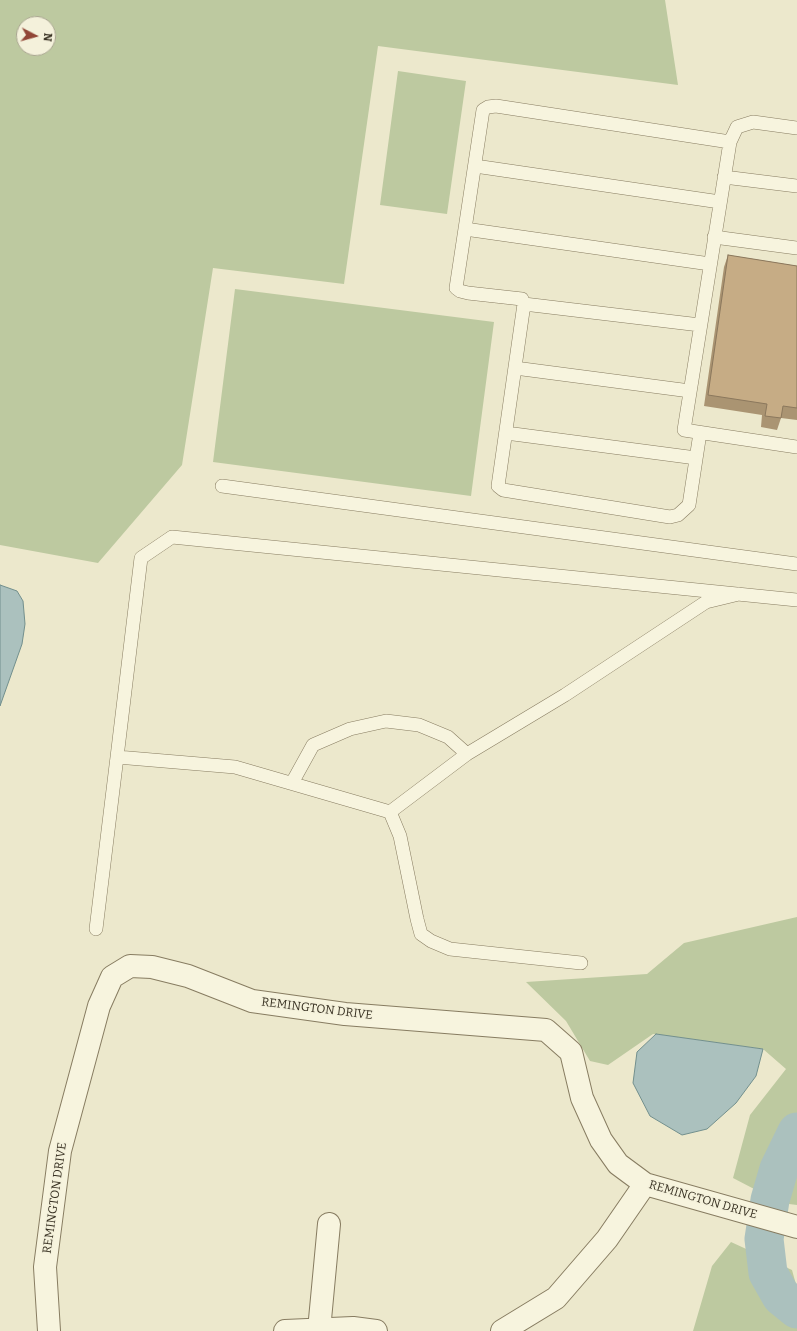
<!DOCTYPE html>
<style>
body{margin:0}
#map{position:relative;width:797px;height:1331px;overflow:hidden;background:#ece8cc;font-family:Bitter,serif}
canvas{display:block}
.north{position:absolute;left:16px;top:16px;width:40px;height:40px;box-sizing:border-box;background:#f4f1db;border:1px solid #a9a591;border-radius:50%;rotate:96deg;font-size:11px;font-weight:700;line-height:16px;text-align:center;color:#393223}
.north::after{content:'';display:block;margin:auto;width:14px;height:18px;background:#914636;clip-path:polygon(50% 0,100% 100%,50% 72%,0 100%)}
</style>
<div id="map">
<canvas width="797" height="1331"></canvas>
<div class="north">N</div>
</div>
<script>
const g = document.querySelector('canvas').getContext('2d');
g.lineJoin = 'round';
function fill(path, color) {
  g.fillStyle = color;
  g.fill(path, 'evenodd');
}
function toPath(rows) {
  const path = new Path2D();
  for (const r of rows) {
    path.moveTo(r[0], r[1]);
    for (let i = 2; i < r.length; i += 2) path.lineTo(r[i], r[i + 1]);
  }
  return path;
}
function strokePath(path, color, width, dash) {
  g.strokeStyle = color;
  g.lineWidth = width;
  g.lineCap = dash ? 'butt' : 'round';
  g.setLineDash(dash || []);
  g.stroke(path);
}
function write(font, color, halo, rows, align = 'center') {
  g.font = font + ' Bitter,serif';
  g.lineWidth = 3;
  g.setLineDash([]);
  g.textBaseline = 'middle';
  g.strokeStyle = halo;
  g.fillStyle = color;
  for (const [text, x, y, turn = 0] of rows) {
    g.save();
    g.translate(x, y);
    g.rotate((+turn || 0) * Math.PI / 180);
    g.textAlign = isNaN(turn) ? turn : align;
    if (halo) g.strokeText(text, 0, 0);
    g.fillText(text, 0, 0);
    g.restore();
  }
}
const green = toPath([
 [0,0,665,0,678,85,378,46,344,284,213,268,182,465,98,563,0,545],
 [24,24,48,24,48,48,24,48],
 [398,71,466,81,447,214,380,205],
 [235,289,494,322,471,496,213,462],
 [797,917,797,1205,781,1203,733,1178,750,1115,786,1069,763,1049,653,1034,608,1065,590,1061,566,1021,526,982,647,974,684,943],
 [731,1242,792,1270,797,1288,797,1331,693,1331,712,1266]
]);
const water = toPath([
 [0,585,17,591,23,601,25,624,22,644,0,706,0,585],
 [656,1034,763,1049,756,1076,736,1103,707,1129,682,1135,650,1116,633,1083,637,1052,656,1034]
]);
const river = toPath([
 [797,1132,779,1169,770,1200,764,1239,768,1273,781,1296,797,1309]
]);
const service = toPath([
 [797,128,753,122,737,127,730,142,684,430,797,447],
 [475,166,720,202],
 [724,177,797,186],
 [465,229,710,264],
 [714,237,797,248],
 [524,304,700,325],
 [515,368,690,391],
 [506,433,696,458],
 [700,433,689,505,678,515,670,517,503,490,498,486,524,304,522,299,468,293,460,291,456,288,483,110,488,107,496,106,730,142],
 [222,486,797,564],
 [739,594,706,602,565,695,467,754,390,812,235,767,117,757,141,558,172,537,797,600],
 [292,783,313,745,350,729,386,721,419,725,448,737,467,754],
 [390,812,400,836,417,919,421,934,431,941,450,949,581,963],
 [96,929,117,757]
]);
const minor = toPath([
 [319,1330,329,1224],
 [49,1331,45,1267,60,1151,99,1006,112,977,130,966,152,967,188,976,252,1001,345,1014,546,1030,571,1052,582,1098,601,1140,618,1164,645,1184,797,1227],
 [285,1331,353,1328,376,1331],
 [502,1331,556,1298,607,1239,645,1184]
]);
const wall = toPath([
 [728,255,797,266,797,420,781,418,777,430,761,427,762,415,704,406,724,267]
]);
const building = toPath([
 [728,255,797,266,797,408,783,406,781,418,765,416,767,404,708,395,728,255]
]);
const streetNames = [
 ["REMINGTON DRIVE",317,1009,7],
 ["REMINGTON DRIVE",55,1198,-82],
 ["REMINGTON DRIVE",703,1200,16]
];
fill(green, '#bdc9a0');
fill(water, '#abc1be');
strokePath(water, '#728f8d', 1);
strokePath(river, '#abc1be', 39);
strokePath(service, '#877c61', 14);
strokePath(minor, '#877c61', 24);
strokePath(service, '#f7f4de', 13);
strokePath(minor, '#f7f4de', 22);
fill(wall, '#aa9472');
fill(building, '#c6ac85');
strokePath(building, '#8b785d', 1);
write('12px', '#393223', '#f4f1db', streetNames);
</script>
